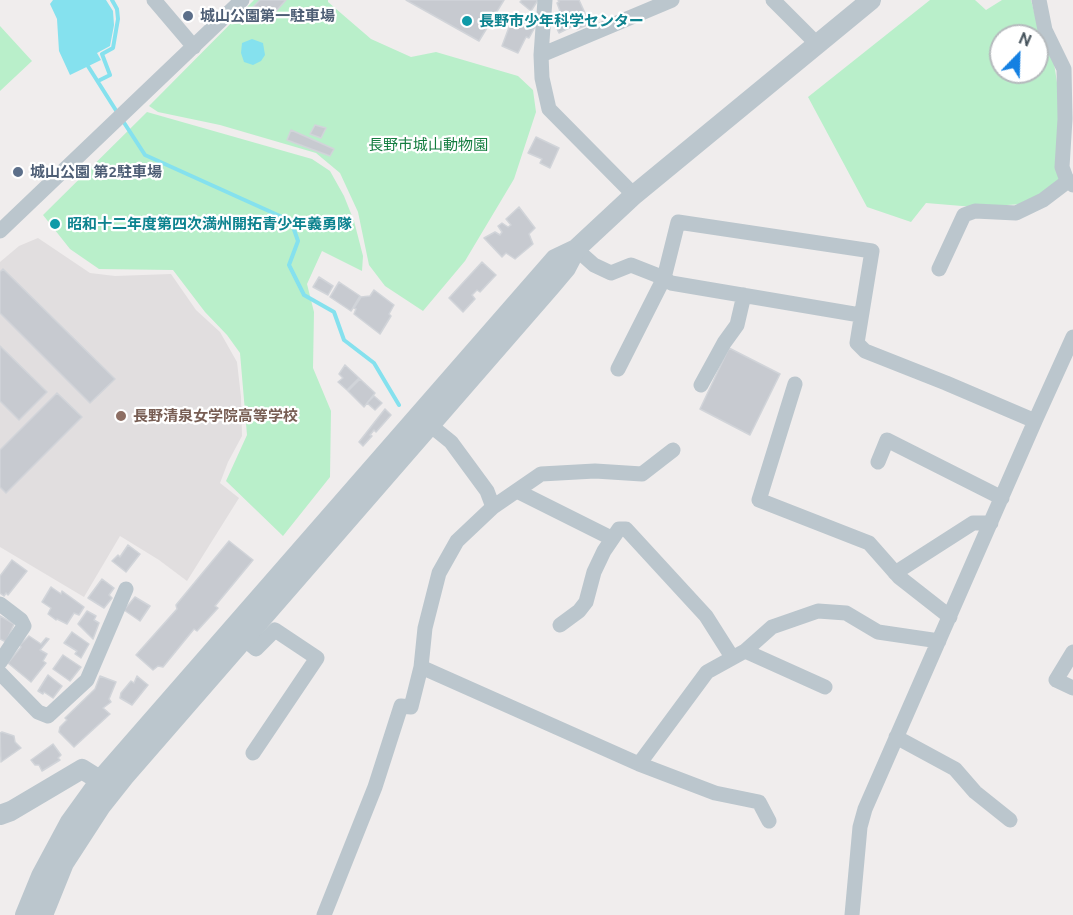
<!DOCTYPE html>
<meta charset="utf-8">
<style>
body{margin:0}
#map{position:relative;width:1073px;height:915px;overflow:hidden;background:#f0eded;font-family:Ubuntu,sans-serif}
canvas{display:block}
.north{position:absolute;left:989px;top:24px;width:60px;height:60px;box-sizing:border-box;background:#fff;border:2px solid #b5babd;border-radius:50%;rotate:23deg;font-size:16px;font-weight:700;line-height:24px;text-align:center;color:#45525b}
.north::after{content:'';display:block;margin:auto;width:21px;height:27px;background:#1480e2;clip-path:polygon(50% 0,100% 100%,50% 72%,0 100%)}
</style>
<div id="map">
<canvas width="1073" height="915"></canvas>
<div class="north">N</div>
</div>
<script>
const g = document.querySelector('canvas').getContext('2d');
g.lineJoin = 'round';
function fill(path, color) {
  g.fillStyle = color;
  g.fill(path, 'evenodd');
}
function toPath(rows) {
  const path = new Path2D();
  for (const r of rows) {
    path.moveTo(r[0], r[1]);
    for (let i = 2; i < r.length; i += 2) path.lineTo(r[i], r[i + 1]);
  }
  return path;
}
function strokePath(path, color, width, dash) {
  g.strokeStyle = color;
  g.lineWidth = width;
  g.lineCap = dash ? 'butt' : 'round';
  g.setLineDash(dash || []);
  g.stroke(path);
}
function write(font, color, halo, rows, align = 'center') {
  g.font = font + ' Ubuntu,"Noto Sans JP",sans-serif';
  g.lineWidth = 4.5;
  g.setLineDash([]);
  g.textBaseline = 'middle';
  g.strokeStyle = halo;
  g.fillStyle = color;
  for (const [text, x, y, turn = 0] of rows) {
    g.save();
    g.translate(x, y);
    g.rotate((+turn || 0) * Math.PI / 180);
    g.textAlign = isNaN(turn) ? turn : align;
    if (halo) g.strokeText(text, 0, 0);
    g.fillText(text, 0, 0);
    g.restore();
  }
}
const education = toPath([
 [38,238,90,273,115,276,171,274,196,310,220,332,237,362,241,397,242,436,228,462,220,483,239,498,187,581,159,560,120,536,84,597,0,547,0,262,19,246]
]);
const green = toPath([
 [254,0,328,0,328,2,371,39,411,57,436,52,518,76,533,90,536,112,514,179,465,261,423,311,385,286,369,265,358,212,340,173,316,153,220,125,158,112,149,106],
 [930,0,975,0,986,10,1002,0,1031,0,1039,30,1054,63,1060,102,1059,182,1023,204,974,207,926,203,911,222,867,207,808,97],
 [1001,36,1037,36,1037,72,1001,72],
 [0,26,32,61,0,91],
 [147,112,312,159,330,171,344,196,354,221,363,256,362,271,322,251,307,284,314,312,313,368,331,411,330,477,283,536,226,481,247,435,240,353,227,335,205,312,173,270,99,269,70,249,43,215]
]);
const water = toPath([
 [53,0,106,0,113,11,114,25,110,46,97,53,101,60,70,75,59,51,57,19,50,4],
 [252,39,263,43,265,55,261,61,253,65,244,62,241,53,242,43]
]);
const stream = toPath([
 [86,63,117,112],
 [98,81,110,75,102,54,113,48,118,19,117,9,112,0],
 [121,118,145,155,291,221,298,241,289,265,304,295,334,312,344,340,374,363,399,405]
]);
const building = toPath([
 [260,0,286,0,268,20,253,7,260,0],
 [406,0,504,0,479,41,406,0],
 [522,0,538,0,531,11,520,2,522,0],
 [558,0,579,0,590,24,577,29,575,25,559,33,551,16,560,11,557,3,559,2,558,0],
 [520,20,535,27,529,38,526,37,518,53,502,46,511,22,518,25,520,20],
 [315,125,326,128,321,138,310,134,315,125],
 [291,130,334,149,330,156,287,140,291,130],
 [536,137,559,148,550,168,540,163,542,159,528,153,536,137],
 [519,207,535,228,529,234,533,244,515,259,506,253,502,257,484,238,495,232,500,235,502,232,498,226,502,223,508,227,511,225,506,219,519,207],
 [482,262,496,275,480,292,477,290,472,295,475,299,463,312,449,298,482,262],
 [3,269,115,379,90,403,0,313,0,272,3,269],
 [319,277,333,286,328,295,313,287,319,277],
 [339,282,360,296,351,311,330,297,339,282],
 [374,290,394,305,389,314,391,316,380,334,354,314,356,309,354,308,361,297,370,296,374,290],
 [0,346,47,392,19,420,0,401,0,346],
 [729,348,780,374,750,435,700,409,729,348],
 [345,365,359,378,347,390,338,382,343,378,339,374,345,365],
 [360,379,375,393,364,407,348,391,360,379],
 [57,393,82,417,6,493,0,487,0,450,57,393],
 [374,396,382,403,375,410,367,403,374,396],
 [385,409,391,415,376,432,374,430,370,435,372,436,363,446,359,442,385,409],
 [229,541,253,560,215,606,218,608,197,631,194,629,163,667,158,666,153,670,136,655,177,609,176,605,229,541],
 [128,545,140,554,126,572,112,561,118,555,120,557,128,545],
 [12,560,27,571,8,595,6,593,4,596,0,593,0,576,12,560],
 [102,579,114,588,109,595,112,598,104,608,88,598,102,579],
 [51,587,61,594,62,591,84,607,79,615,74,613,67,624,57,619,56,620,48,614,51,608,42,602,51,587],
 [135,597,150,606,140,621,124,610,135,597],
 [87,611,96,616,94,620,99,623,93,639,78,624,87,611],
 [0,616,14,624,6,642,0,639,0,616],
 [72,632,89,644,81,658,75,654,77,651,64,643,72,632],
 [29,636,41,644,46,638,49,639,40,650,47,654,43,661,46,663,31,682,8,663,21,647,20,645,29,636],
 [63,655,81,667,70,681,53,669,63,655],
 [48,675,62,686,53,698,44,692,43,694,38,691,48,675],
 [100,676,116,682,109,699,111,702,103,708,110,714,74,747,59,732,60,727,67,720,65,718,95,689,100,676],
 [137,676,148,685,132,705,120,698,121,693,131,681,134,683,137,676],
 [2,732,14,736,15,742,21,748,1,762,0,733,2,732],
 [53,744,61,755,58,758,60,760,42,771,39,765,35,765,31,760,53,744]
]);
const minor = toPath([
 [154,0,194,47],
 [545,0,541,55,542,78,549,109,634,195],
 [773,0,818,45],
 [1039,0,1045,30,1064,69,1065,119,1062,167,1066,178,1073,185],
 [541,55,672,0],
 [0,231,242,0],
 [576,249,594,265,611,273,631,265,664,278,671,283,860,315],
 [939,269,964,215,975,211,1016,213,1043,200,1068,181],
 [618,369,664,278,678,222,872,251,857,343,865,351,946,383,1035,421,865,809,860,827,852,915],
 [795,384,759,500,869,543,899,577,950,617],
 [701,385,724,343,737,325,744,295],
 [1035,421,1073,337],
 [430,425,451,442,487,491,493,507],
 [878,462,887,440,1002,498],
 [517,491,611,538],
 [895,573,973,523,991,523],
 [0,604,21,620,24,626,0,662],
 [560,625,579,611,586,602,594,572,604,551,619,529,626,529,706,616,732,657],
 [244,639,256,649,275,630,317,658,253,753],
 [745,651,825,687],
 [1073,652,1056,680,1073,688],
 [421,667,639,764,715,793,759,802,769,821],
 [0,673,38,712,48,716,87,680,126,589],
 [896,737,955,769,975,792,1010,820],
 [639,764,707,672,745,651,772,627,818,611,846,613,878,632,939,641],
 [324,915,375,787,401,706,411,707,421,667,425,628,439,573,457,541,493,507,541,474,595,471,642,474,673,450]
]);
const tertiary = toPath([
 [0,815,11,811,82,769,109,786],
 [25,915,41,876,70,822,101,779,555,259,576,249,634,195,871,0],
 [43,915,64,863,101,806,124,777,551,286,566,268,576,249]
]);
const markers = [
 [188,16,6,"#5c6f8a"],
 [467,21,6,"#0f9aa8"],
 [18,172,6,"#5c6f8a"],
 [55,224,6,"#0f9aa8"],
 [121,416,6,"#8d6e63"]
];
const serviceNames = [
 ["城山公園第一駐車場",200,16],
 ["城山公園 第2駐車場",30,172]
];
const cultureNames = [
 ["長野市少年科学センター",479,21],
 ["昭和十二年度第四次満州開拓青少年義勇隊",67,224]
];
const parkNames = [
 ["長野市城山動物園",428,145]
];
const educationNames = [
 ["長野清泉女学院高等学校",133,416]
];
fill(education, '#e1dedf');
fill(green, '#b9efca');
fill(water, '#85e1ee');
strokePath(stream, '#85e1ee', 4);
fill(building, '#c7cad0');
strokePath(building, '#d1d4d9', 1.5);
strokePath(minor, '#bbc6cd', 15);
strokePath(tertiary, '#bbc6cd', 20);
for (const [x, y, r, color] of markers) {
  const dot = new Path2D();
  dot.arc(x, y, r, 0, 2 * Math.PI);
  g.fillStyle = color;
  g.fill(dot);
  strokePath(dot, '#fff', 2);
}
write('bold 15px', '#4e5e75', '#fff', serviceNames, 'left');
write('bold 15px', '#0d838f', '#fff', cultureNames, 'left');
write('15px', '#147d40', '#fff', parkNames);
write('bold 15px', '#785e54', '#fff', educationNames, 'left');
</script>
